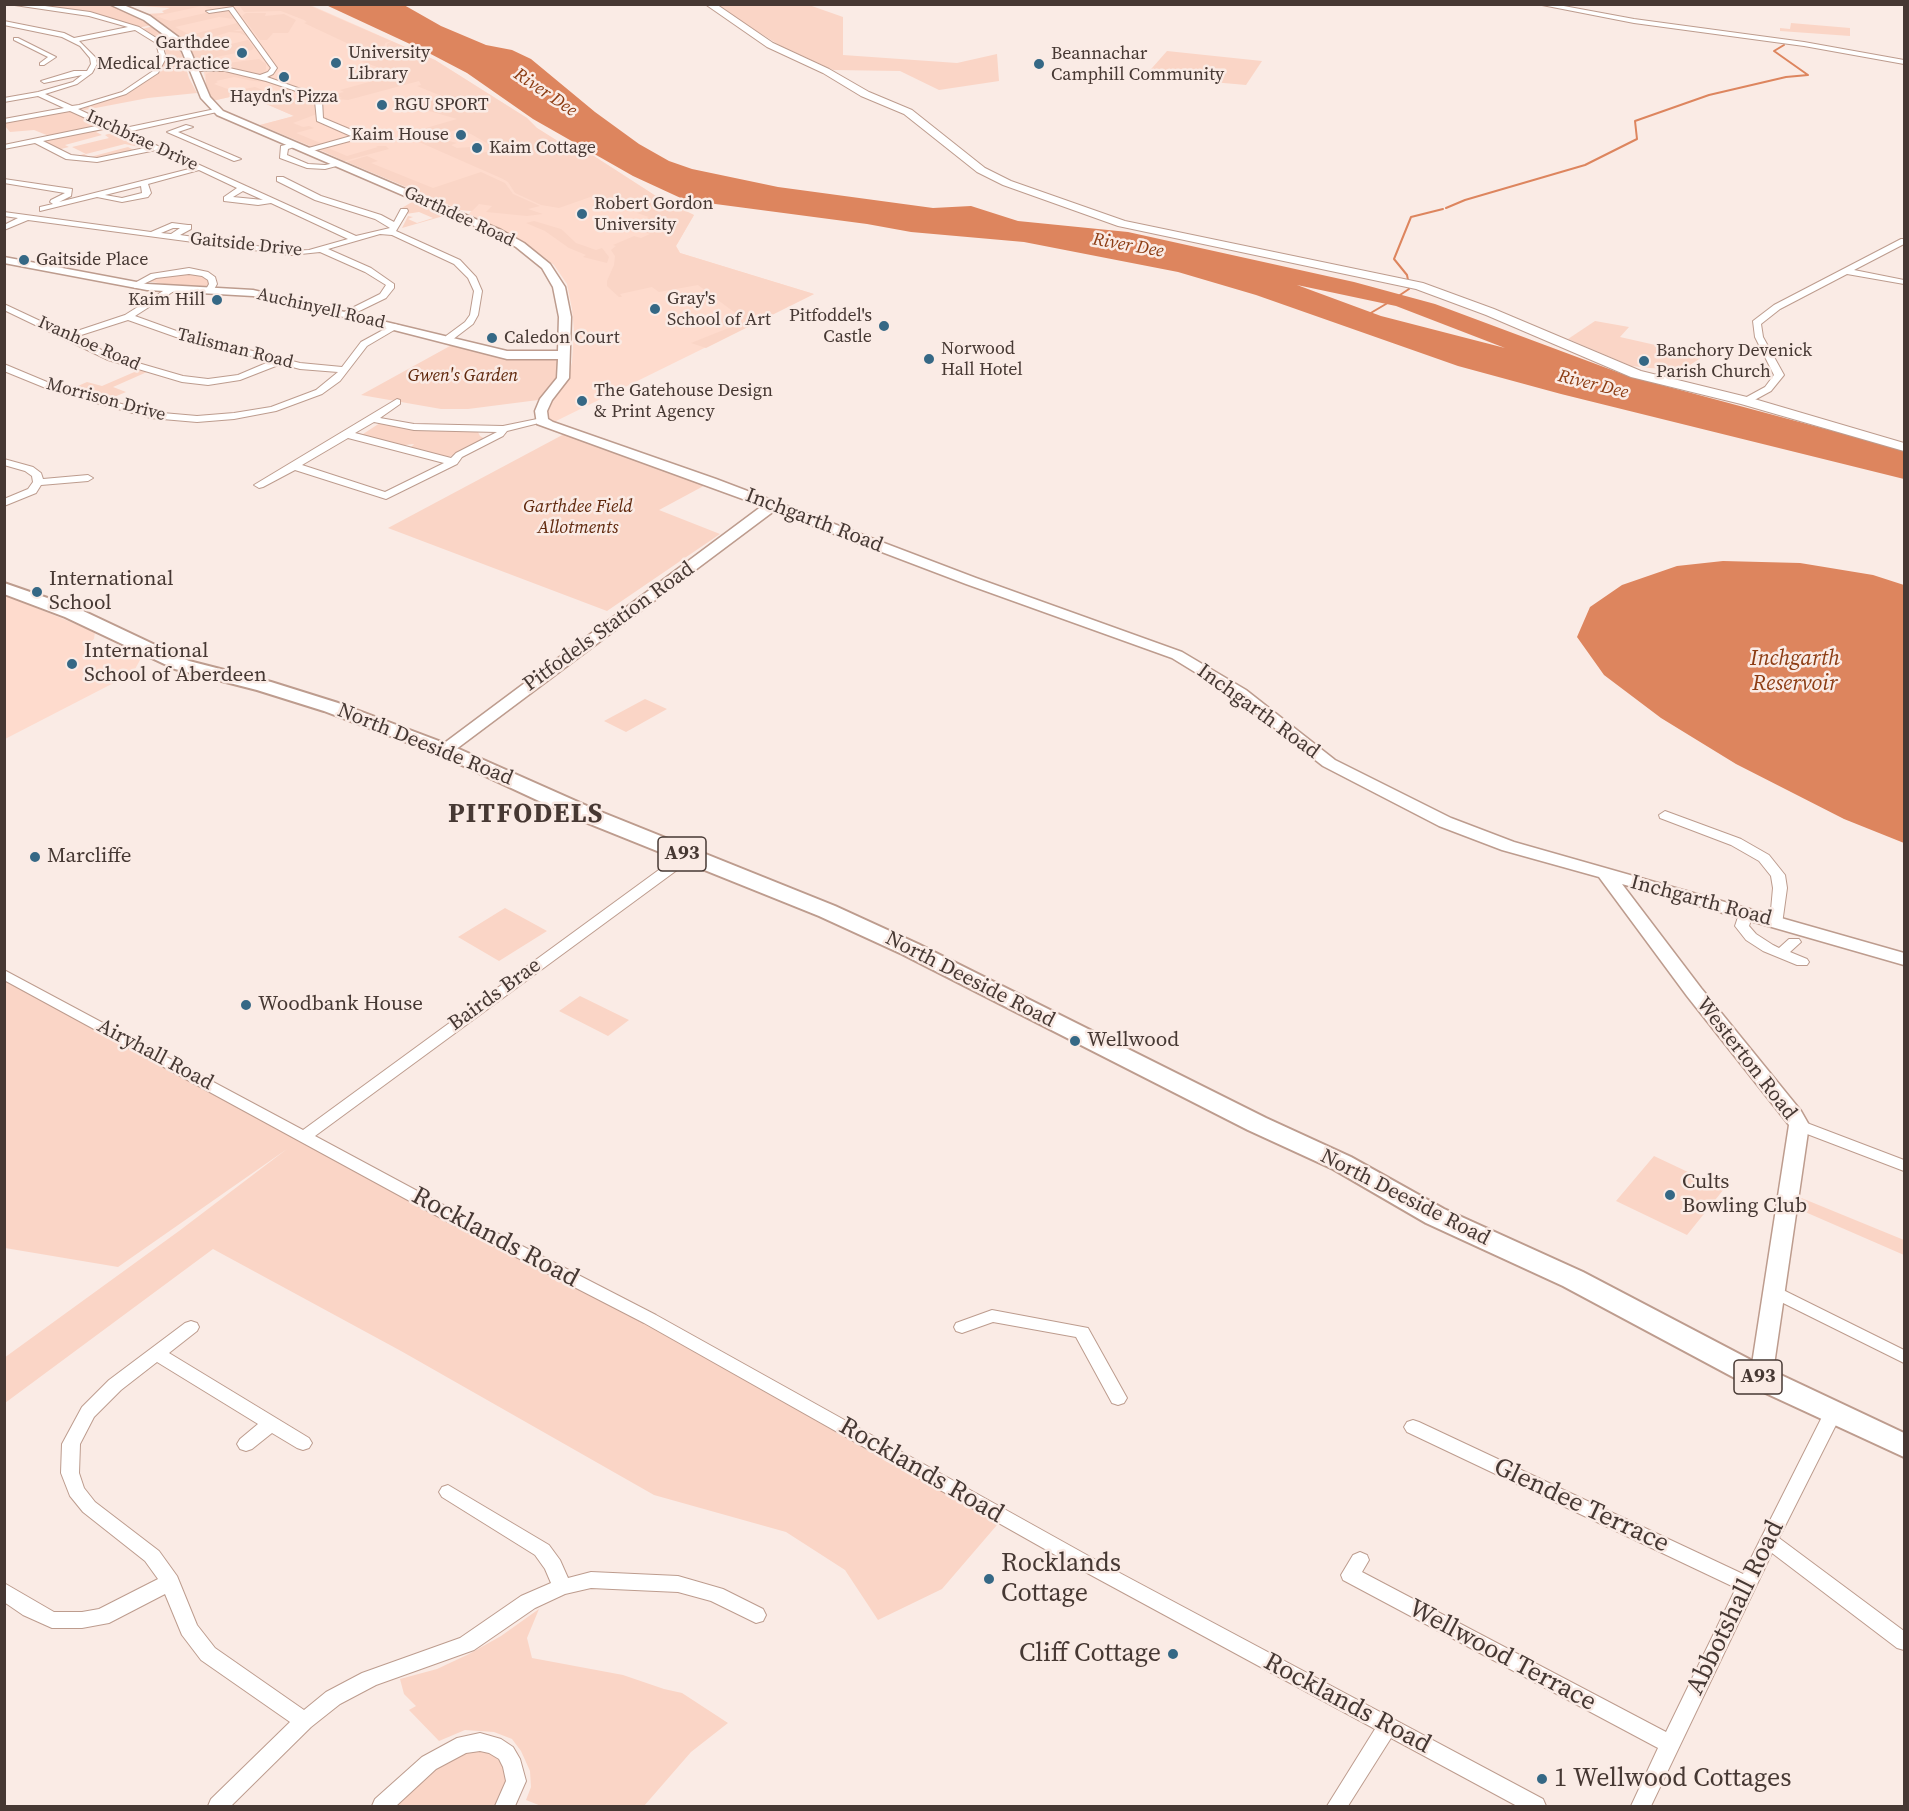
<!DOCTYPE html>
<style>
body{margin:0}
#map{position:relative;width:1909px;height:1811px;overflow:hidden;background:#faebe5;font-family:"Source Serif 4",serif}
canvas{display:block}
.frame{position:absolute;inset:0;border:6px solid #463833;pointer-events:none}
</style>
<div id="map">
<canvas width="1909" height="1811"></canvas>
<div class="frame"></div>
</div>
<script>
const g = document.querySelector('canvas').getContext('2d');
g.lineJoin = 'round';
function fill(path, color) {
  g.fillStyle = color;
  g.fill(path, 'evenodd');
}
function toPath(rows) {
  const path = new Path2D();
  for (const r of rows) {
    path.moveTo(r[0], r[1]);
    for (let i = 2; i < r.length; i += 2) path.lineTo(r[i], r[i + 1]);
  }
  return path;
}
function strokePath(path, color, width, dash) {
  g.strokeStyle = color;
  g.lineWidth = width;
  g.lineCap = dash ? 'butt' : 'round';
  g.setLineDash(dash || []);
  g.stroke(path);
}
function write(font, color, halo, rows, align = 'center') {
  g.font = font + ' "Source Serif 4",serif';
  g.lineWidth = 5;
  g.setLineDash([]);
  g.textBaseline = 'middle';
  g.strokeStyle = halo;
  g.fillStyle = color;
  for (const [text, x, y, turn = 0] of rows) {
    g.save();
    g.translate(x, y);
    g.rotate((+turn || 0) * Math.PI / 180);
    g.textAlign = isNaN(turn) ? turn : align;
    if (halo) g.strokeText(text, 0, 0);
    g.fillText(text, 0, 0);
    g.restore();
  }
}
const built = toPath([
 [308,4,435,60,527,118,537,128,564,145,572,144,583,149,659,198,694,215,676,246,680,253,814,294,552,423,548,422,544,410,568,378,572,362,574,331,572,309,567,284,554,265,518,238,469,214,471,211,461,210,260,125,294,116,243,94,212,101,206,85,203,66,200,64,178,35,149,16,198,5],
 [5,595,95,632,94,639,89,643,101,652,130,648,147,656,140,660,133,673,5,739]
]);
const green = toPath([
 [146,4,206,4,213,9,202,6,156,16,170,21,210,12,229,12,234,19,219,17,175,27,190,35,237,23,241,29,233,31,242,31,246,36,240,33,229,32,200,41,218,47,248,40,254,48,252,50,216,57,220,64,259,59,266,64,266,70,260,74,249,73,229,66,200,64,178,35,145,14,164,13,162,11,170,8,140,6],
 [11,5,113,5,157,24,137,28,110,19,48,8],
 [239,5,308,5,435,60,527,118,537,128,564,145,572,144,583,149,659,198,694,215,676,246,680,253,814,294,706,348,691,343,746,321,698,285,659,292,652,287,620,294,622,297,619,297,607,286,607,281,614,265,615,256,611,250,616,246,613,245,634,236,641,238,650,234,641,231,644,229,631,225,649,217,637,213,647,209,596,195,559,208,541,205,515,193,508,182,503,179,419,142,441,139,457,143,451,145,457,148,470,147,482,153,497,149,471,134,456,130,417,141,402,135,457,119,415,107,402,109,444,97,417,86,421,85,419,81,348,100,338,99,342,98,334,95,328,96,344,92,340,90,391,76,365,81,388,75,378,71,398,75,361,61,387,49,387,44,392,41,385,43,384,49,361,60,354,59,350,58,357,51,353,46,304,23,307,22,304,20,281,11,244,12],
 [715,5,809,5,843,17,843,55,957,63,997,54,999,81,939,90,900,71,833,70,779,45],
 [246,13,266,13,265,16,284,14,296,20,288,33,273,33,267,40,260,40,242,16],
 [1791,23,1850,28,1850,36,1780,31,1780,28,1790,29],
 [150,27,155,27,180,49,189,78,197,93,148,98,85,110,78,109,130,91,159,73,166,58,165,48,157,38,142,29],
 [1167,51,1262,61,1246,85,1145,76],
 [213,71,223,71,267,82,253,81,234,77,216,81,218,82,214,84,233,91,255,87,297,103,314,100,317,114,293,123,303,127,309,126,314,128,296,133,323,144,311,146,260,125,294,116,243,94,212,101,206,85,206,74],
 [70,111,99,125,49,136,34,130,10,132,5,126,4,123],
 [104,128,150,149,96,160,74,157,84,154,90,157,128,147,136,151,144,148,125,144,86,154,72,147,109,138,105,135,111,133,104,130,96,132,102,135,65,145,69,147,57,150,42,141],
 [361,139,328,148,347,156,378,147,376,146,386,146,389,149,344,161,321,150,322,149],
 [367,156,378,161,371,163,433,188,481,172,505,183,513,194,540,206,528,209,543,214,527,216,486,212,492,206,479,204,472,211,461,210,347,162],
 [412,202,422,204,447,215,402,228,408,216,413,217,408,219,417,223,433,218,419,212,406,214,400,209],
 [534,221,561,229,576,243,596,250,602,248,609,257,607,263,583,257,586,255,569,248,545,231,526,223],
 [180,272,201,275,208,279,209,284,206,287,176,286,146,281,153,277],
 [1595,321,1629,327,1620,337,1704,356,1682,370,1650,368,1631,366,1568,339],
 [459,341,507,355,564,355,564,370,546,399,468,409,441,409,361,395],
 [139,370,147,372,113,387,126,392,107,400,71,389,87,382,102,386],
 [380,423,476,428,480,436,485,439,449,457,443,457,410,448,414,444,397,446,360,436],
 [568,432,711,482,659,510,720,534,607,611,388,528],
 [645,699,667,709,626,732,604,721],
 [505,908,547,931,499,961,458,937],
 [5,974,1003,1518,942,1589,878,1620,845,1570,786,1532,654,1495,401,1351,213,1249,5,1403,4,1358,179,1231,287,1149,118,1267,5,1248],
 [580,996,629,1020,608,1036,559,1011],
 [1654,1156,1724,1189,1687,1235,1616,1201],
 [1799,1197,1904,1240,1904,1255,1796,1208],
 [539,1609,527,1638,532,1658,623,1675,664,1689,682,1693,728,1723,691,1752,644,1806,541,1806,526,1800,531,1787,530,1771,521,1751,512,1739,494,1732,465,1730,439,1741,409,1710,416,1706,404,1694,400,1679,437,1669,469,1654,501,1636],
 [477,1751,492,1754,503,1764,507,1779,502,1796,495,1806,394,1806,437,1766,460,1753]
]);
const water = toPath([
 [326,5,404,5,441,26,486,45,512,50,531,59,595,112,639,144,669,161,692,169,778,187,933,208,971,206,1018,221,1128,232,1354,282,1435,304,1628,376,1904,450,1904,479,1561,394,1458,366,1256,295,1178,272,1024,242,911,232,867,224,685,200,633,176,533,119,467,73,425,51],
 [1297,285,1396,306,1505,348,1381,316],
 [1723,561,1800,563,1873,575,1904,585,1904,843,1844,819,1736,764,1661,718,1604,675,1577,637,1590,607,1622,585,1677,566]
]);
const stream = toPath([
 [1446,208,1465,200,1585,165,1637,139,1635,121,1709,95,1786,77,1808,75,1774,51,1784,45],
 [1408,280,1407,275,1394,259,1411,217,1443,209],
 [1397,297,1409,289,1408,286],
 [1369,314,1391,301]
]);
const minor = toPath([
 [8,4,30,4,90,12,139,27,161,41,166,58,158,73,126,94,78,109,120,129,220,108,220,112,217,112,127,132,356,236,390,228,375,219,315,200,277,181,277,177,283,177,321,196,381,215,394,222,401,209,407,209,408,211,396,231,460,260,476,277,482,291,478,315,473,324,452,340,446,340,446,336,465,322,470,315,474,291,468,278,454,264,392,235,380,234,328,249,371,268,394,284,394,288,386,298,347,317,344,316,344,312,380,294,386,285,365,272,320,252,291,255,28,220,4,230,4,225,18,218,4,216,4,212,151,232,172,223,188,225,191,225,191,229,180,235,291,251,309,250,348,239,271,203,258,205,224,201,224,197,237,188,199,170,148,184,151,193,148,197,122,202,97,197,40,211,40,207,53,204,50,202,51,200,65,193,4,183,4,179,72,189,71,196,59,202,193,168,156,150,97,162,66,159,35,143,4,149,4,145,101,125,70,111,4,123,4,119,64,108,38,96,4,102,4,98,38,92,73,82,82,75,44,83,41,81,74,71,87,71,91,64,90,58,80,46,62,37,4,25,4,21,64,33,74,38,128,27,89,16,8,4],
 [135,30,156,43,160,58,153,71,122,92,79,105,72,106,45,94,77,84,92,73,97,64,96,58,79,41,135,30],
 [108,128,149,147,97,158,71,155,43,141,108,128],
 [141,186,142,193,122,198,105,195,141,186],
 [243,191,263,200,233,197,243,191],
 [173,228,180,228,171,234,161,233,173,228],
 [1537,4,1553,4,1634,19,1804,42,1904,60,1904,64,1804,46,1634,23,1537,4],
 [233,7,277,68,273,74,267,77,312,93,322,100,323,118,361,134,361,138,305,153,305,149,351,136,317,121,315,101,308,95,266,81,225,71,192,71,194,68,225,67,260,75,268,72,271,68,229,10,209,13,206,11,233,7],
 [14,38,18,38,56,57,44,65,40,65,40,63,48,57,14,40,14,38],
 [186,125,193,127,178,132,241,159,234,161,167,132,186,125],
 [293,143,300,145,288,149,287,155,308,164,325,165,340,162,344,164,325,169,307,168,280,158,281,146,293,143],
 [1901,239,1904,239,1904,244,1854,270,1904,280,1904,284,1847,274,1780,309,1761,324,1763,337,1784,375,1771,391,1749,403,1743,403,1743,399,1765,387,1774,375,1755,337,1753,321,1774,305,1901,239],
 [189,268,208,272,215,277,217,284,212,293,205,291,209,284,208,280,202,276,189,274,156,278,135,288,131,285,151,274,189,268],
 [171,286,174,287,174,291,135,316,182,333,300,363,342,367,361,342,394,324,401,326,367,346,340,381,322,394,276,411,234,419,197,422,151,418,53,391,4,371,4,364,59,387,151,412,197,416,234,413,271,407,316,390,338,372,300,369,281,364,240,380,208,385,182,382,108,360,4,310,4,304,68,334,125,315,171,286],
 [128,320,176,337,271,361,238,375,208,379,183,376,114,356,75,337,128,320],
 [397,399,400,400,400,404,380,418,414,424,503,426,542,418,547,421,507,431,503,436,462,457,457,464,386,499,295,470,263,487,259,488,254,485,397,399],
 [374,422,414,430,497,432,456,453,451,458,355,433,374,422],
 [348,438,444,463,385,492,302,465,348,438],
 [4,459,33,467,41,473,43,479,88,475,93,478,88,481,41,485,36,493,4,506,4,499,28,489,33,482,32,476,25,471,4,465,4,459],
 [1665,811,1741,839,1769,855,1785,875,1787,888,1782,924,1777,925,1770,921,1773,888,1771,876,1759,861,1731,845,1660,818,1659,815,1665,811],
 [687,852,692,853,694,856,692,859,315,1136,462,1215,656,1315,1103,1564,1543,1799,1546,1806,1517,1806,1391,1738,1348,1806,1327,1806,1375,1729,1089,1574,644,1323,450,1223,4,980,4,970,303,1130,682,853,687,852],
 [1746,910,1753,914,1749,926,1756,934,1773,945,1779,948,1789,939,1799,939,1801,942,1790,952,1807,959,1809,962,1807,965,1797,965,1763,951,1746,940,1735,926,1739,914,1746,910],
 [1799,1120,1904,1160,1904,1171,1794,1129,1791,1125,1794,1121,1799,1120],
 [1773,1285,1904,1350,1904,1363,1767,1295,1765,1291,1767,1287,1773,1285],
 [992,1310,1088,1328,1127,1398,1124,1403,1118,1405,1112,1403,1076,1337,993,1322,962,1333,956,1331,954,1327,956,1323,992,1310],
 [191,1321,197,1323,199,1327,197,1331,169,1353,309,1438,312,1443,309,1448,303,1450,297,1448,272,1433,252,1449,246,1451,240,1449,237,1444,240,1439,258,1424,157,1362,121,1390,94,1417,80,1444,79,1473,84,1488,95,1502,159,1551,177,1576,197,1625,215,1648,304,1710,326,1692,362,1673,460,1638,521,1596,551,1583,545,1569,535,1555,442,1497,439,1492,442,1487,448,1485,549,1545,560,1560,568,1578,591,1572,678,1576,723,1589,763,1609,766,1615,763,1621,756,1623,711,1601,678,1592,591,1588,565,1594,535,1608,474,1650,376,1685,340,1704,311,1727,231,1806,208,1806,211,1799,290,1722,201,1660,182,1635,165,1594,109,1623,82,1628,52,1628,23,1615,4,1602,4,1583,54,1612,82,1612,99,1609,158,1579,145,1561,83,1512,70,1496,61,1473,62,1444,82,1407,109,1380,185,1323,191,1321],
 [1834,1404,1840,1406,1843,1411,1779,1538,1904,1631,1904,1650,1897,1648,1772,1553,1651,1806,1631,1806,1658,1748,1343,1580,1341,1575,1353,1555,1360,1552,1367,1555,1369,1560,1362,1572,1666,1732,1736,1588,1407,1432,1404,1427,1407,1422,1413,1420,1419,1422,1743,1574,1825,1411,1828,1406,1834,1404],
 [480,1733,501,1739,513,1747,520,1759,526,1781,515,1806,495,1806,506,1781,503,1767,499,1759,489,1753,480,1751,466,1753,436,1769,396,1806,372,1806,375,1799,422,1757,457,1738,480,1733]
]);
const tertiary = toPath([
 [109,4,121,4,150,16,181,39,190,50,210,97,223,111,501,230,524,243,550,264,565,287,571,317,569,378,552,400,547,411,548,419,553,422,716,479,976,578,1182,652,1246,690,1335,760,1451,818,1514,842,1904,953,1904,965,1622,884,1701,988,1801,1111,1809,1125,1774,1365,1764,1382,1756,1385,1748,1382,1744,1376,1752,1364,1789,1125,1687,996,1599,877,1502,850,1439,826,1323,766,1234,696,1172,658,966,584,774,511,451,753,439,753,437,750,439,747,762,506,537,424,535,411,540,399,557,378,558,359,507,359,277,300,253,296,147,290,4,263,4,257,147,284,253,290,507,351,558,351,559,317,553,287,542,268,516,247,493,234,217,115,201,98,182,51,175,43,144,20,109,4]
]);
const secondary = toPath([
 [705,4,716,4,773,43,829,69,869,92,912,110,985,168,1011,181,1125,221,1423,283,1494,309,1641,371,1751,398,1904,443,1904,451,1741,404,1631,377,1486,315,1416,289,1118,226,1003,185,977,172,904,114,861,96,823,73,767,47,705,4]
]);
const primary = toPath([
 [4,583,79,609,189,661,271,682,338,703,452,746,596,810,835,906,918,944,1266,1118,1351,1157,1444,1209,1583,1272,1766,1368,1904,1433,1904,1457,1746,1384,1563,1286,1426,1223,1333,1169,1248,1130,902,954,819,916,580,820,438,754,324,711,257,690,175,669,65,617,4,594,4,583]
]);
const markers = [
 [242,53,6,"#356885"],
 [336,63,6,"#356885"],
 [1039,64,6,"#356885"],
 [284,77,6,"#356885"],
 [382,105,6,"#356885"],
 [461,135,6,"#356885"],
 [477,148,6,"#356885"],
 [582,214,6,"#356885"],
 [24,260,6,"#356885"],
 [217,300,6,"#356885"],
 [655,309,6,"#356885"],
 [884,326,6,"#356885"],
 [492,338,6,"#356885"],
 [929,359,6,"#356885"],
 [1644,361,6,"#356885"],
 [582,401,6,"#356885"],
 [37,592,6,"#356885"],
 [72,664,6,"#356885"],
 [35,857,6,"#356885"],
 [246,1005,6,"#356885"],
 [1075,1041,6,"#356885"],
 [1670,1195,6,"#356885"],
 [989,1579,6,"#356885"],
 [1173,1654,6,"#356885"],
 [1542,1779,6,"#356885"]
];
const farPoinames = [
 ["Garthdee",230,43,"right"],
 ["Medical Practice",230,64,"right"],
 ["University",348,53],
 ["Library",348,74],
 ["Beannachar",1051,54],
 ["Camphill Community",1051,75],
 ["Haydn's Pizza",284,97,"center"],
 ["RGU SPORT",394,105],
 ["Kaim House",449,135,"right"],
 ["Kaim Cottage",489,148],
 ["Robert Gordon",594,204],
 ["University",594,225],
 ["Gaitside Place",36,260],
 ["Gray's",667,299],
 ["School of Art",667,320],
 ["Kaim Hill",205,300,"right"],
 ["Pitfoddel's",872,316,"right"],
 ["Castle",872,337,"right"],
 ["Caledon Court",504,338],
 ["Norwood",941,349],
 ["Hall Hotel",941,370],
 ["Banchory Devenick",1656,351],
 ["Parish Church",1656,372],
 ["The Gatehouse Design",594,391],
 ["& Print Agency",594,412]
];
const farWaternames = [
 ["River Dee",545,93,34],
 ["River Dee",1128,246,10],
 ["River Dee",1593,385,14]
];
const farStreetnames = [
 ["Inchbrae Drive",142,141,25],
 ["Garthdee Road",459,217,25],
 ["Gaitside Drive",246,245,6],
 ["Auchinyell Road",321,309,13],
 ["Ivanhoe Road",89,344,24],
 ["Talisman Road",235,349,14],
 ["Morrison Drive",106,400,15]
];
const farParknames = [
 ["Gwen's Garden",463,376],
 ["Garthdee Field",578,507],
 ["Allotments",578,528]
];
const shields = [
 [682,854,48],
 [1758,1377,48]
];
const shieldNames = [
 ["A93",682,854],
 ["A93",1758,1377]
];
const streetNames = [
 ["Inchgarth Road",814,521,21],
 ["Pitfodels Station Road",609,627,-36],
 ["Inchgarth Road",1258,712,36],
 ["North Deeside Road",425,745,22],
 ["Inchgarth Road",1701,901,15],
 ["North Deeside Road",970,980,27],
 ["Bairds Brae",495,995,-36],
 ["Airyhall Road",155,1055,28],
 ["Westerton Road",1746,1059,52],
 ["North Deeside Road",1405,1198,27]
];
const poiNames = [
 ["International",49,580],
 ["School",49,604],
 ["International",84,652],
 ["School of Aberdeen",84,676],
 ["Marcliffe",47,857],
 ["Woodbank House",258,1005],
 ["Wellwood",1087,1041],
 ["Cults",1682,1183],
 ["Bowling Club",1682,1207]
];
const waterNames = [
 ["Inchgarth",1795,659],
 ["Reservoir",1795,684]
];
const nearStreetnames = [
 ["Rocklands Road",495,1238,28],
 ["Rocklands Road",921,1471,30],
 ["Glendee Terrace",1581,1506,25],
 ["Abbotshall Road",1736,1608,-64],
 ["Wellwood Terrace",1502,1656,28],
 ["Rocklands Road",1347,1704,28]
];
const nearPoinames = [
 ["Rocklands",1001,1564],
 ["Cottage",1001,1594],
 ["Cliff Cottage",1161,1654,"right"],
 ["1 Wellwood Cottages",1554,1779]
];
const districtNames = [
 ["PITFODELS",526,815]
];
fill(built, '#fedbcd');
fill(green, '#fad5c6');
fill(water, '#dd855e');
strokePath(stream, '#dd855e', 2);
strokePath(minor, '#bd9c8e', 2);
strokePath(tertiary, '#bd9c8e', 3);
strokePath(secondary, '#bd9c8e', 2);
strokePath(primary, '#bd9c8e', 4);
fill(minor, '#fff');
fill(tertiary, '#fff');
fill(secondary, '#fff');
fill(primary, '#fff');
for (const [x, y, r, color] of markers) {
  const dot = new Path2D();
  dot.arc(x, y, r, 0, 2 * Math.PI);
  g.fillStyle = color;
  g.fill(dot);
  strokePath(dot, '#faebe5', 2);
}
write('18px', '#463833', '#faebe5', farPoinames, 'left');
write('italic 18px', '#8c3c13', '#faebe5', farWaternames);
write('18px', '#463833', '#faebe5', farStreetnames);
write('italic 18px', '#5f270b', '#faebe5', farParknames);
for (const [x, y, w] of shields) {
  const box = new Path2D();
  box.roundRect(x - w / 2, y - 17, w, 34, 4.5);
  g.fillStyle = '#faebe5';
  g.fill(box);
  strokePath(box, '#463833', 1.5);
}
write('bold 20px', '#463833', null, shieldNames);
write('21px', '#463833', '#faebe5', streetNames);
write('21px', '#463833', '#faebe5', poiNames, 'left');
write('italic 22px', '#8c3c13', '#faebe5', waterNames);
write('26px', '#463833', '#faebe5', nearStreetnames);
write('26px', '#463833', '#faebe5', nearPoinames, 'left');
g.letterSpacing = '1.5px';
write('bold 27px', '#463833', '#faebe5', districtNames);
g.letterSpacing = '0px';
</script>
